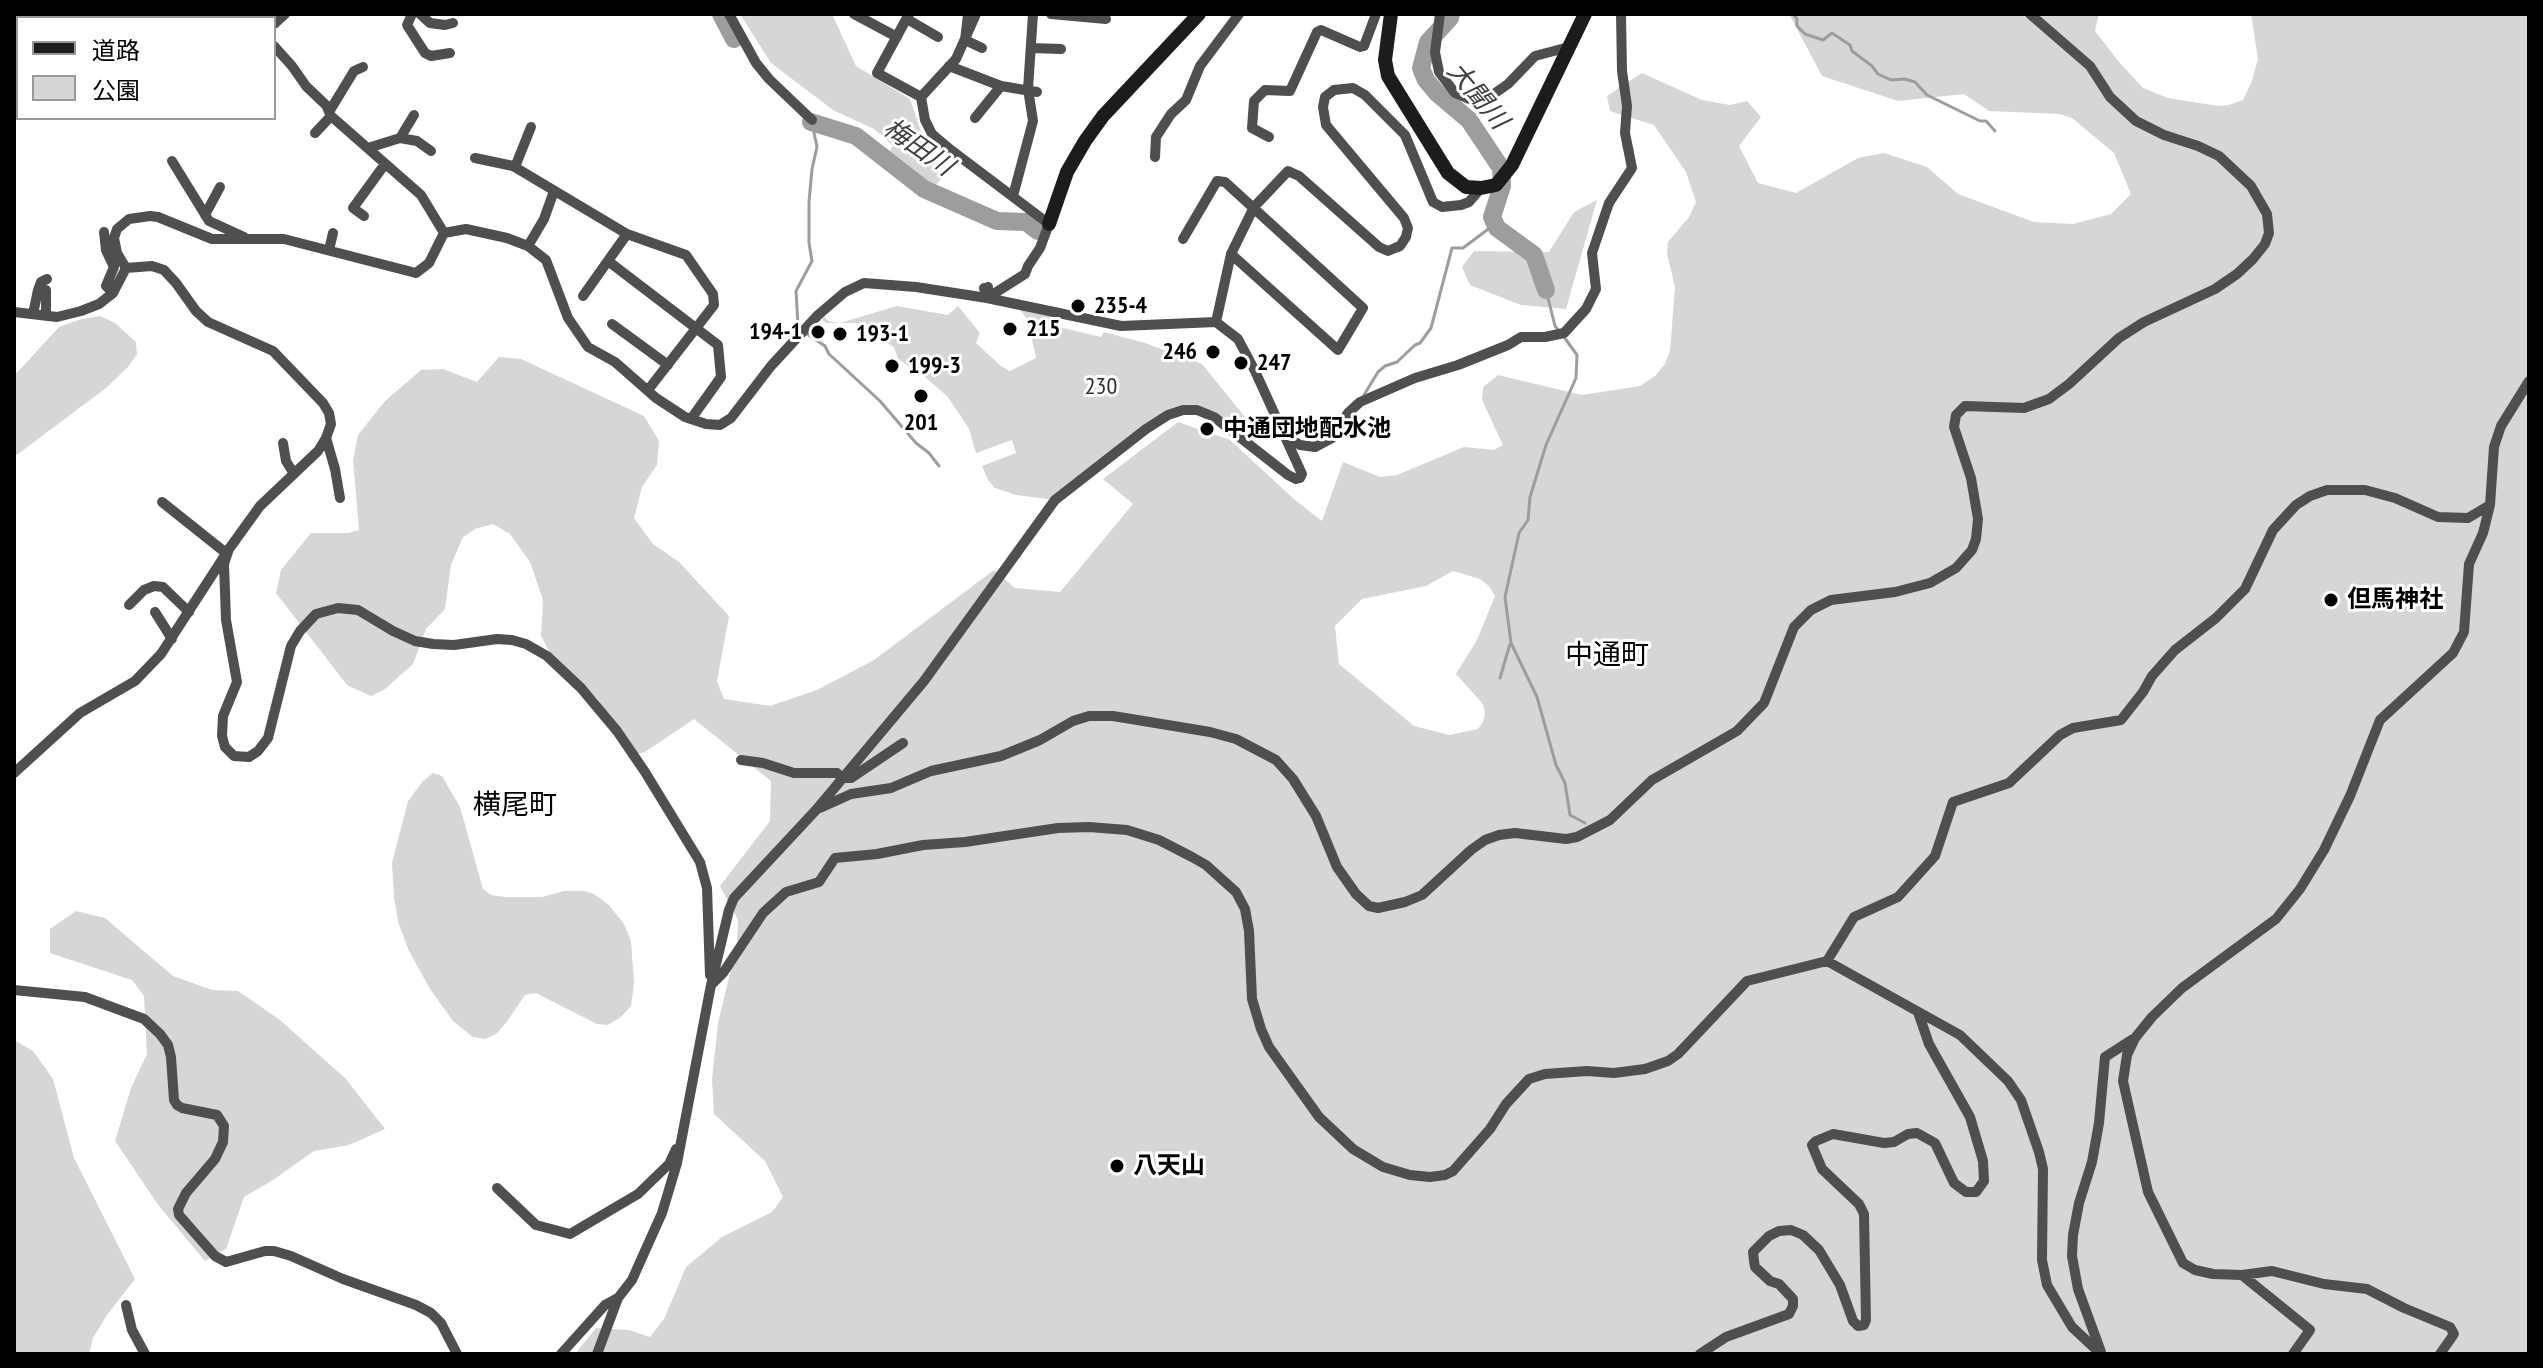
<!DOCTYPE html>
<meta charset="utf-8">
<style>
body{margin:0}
#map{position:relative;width:2543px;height:1368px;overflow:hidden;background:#fff;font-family:"PT Sans Narrow","Noto Sans JP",sans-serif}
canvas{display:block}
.frame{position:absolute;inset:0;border:16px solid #000;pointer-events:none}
.legend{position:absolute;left:16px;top:16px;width:260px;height:104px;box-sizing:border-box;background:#fff;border:2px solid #999;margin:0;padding:10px 14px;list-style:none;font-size:24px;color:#000}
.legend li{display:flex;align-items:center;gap:16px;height:40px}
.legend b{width:40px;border:2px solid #999}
</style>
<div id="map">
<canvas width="2543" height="1368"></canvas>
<div class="frame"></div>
<ul class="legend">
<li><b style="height:10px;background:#1c1c1c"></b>道路</li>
<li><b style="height:22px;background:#d6d6d6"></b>公園</li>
</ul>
</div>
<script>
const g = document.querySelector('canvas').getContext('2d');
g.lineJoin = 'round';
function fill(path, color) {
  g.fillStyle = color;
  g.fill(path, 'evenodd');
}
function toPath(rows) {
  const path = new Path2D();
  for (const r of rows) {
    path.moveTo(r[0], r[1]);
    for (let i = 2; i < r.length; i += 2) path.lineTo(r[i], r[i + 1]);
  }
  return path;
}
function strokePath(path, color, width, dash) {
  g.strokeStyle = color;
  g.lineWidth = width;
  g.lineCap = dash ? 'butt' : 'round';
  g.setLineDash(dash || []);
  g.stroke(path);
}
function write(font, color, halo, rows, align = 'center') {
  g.font = font + ' "PT Sans Narrow","Noto Sans JP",sans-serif';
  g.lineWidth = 6;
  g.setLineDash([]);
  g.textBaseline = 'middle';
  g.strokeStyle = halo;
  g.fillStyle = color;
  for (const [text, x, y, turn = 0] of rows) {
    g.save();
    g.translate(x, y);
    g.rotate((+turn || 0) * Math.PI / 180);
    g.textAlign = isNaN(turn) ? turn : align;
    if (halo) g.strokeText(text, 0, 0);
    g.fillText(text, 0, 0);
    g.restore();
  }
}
const green = toPath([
 [740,14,832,14,856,66,910,99,924,140,942,157,947,172,934,187,888,154,893,146,874,129,833,110,771,63],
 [1789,14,2099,14,2095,31,2119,62,2143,88,2168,98,2218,106,2229,105,2243,100,2252,81,2258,59,2251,14,2529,14,2529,1354,575,1354,596,1328,629,1330,650,1337,664,1319,686,1267,722,1237,772,1212,783,1197,765,1161,714,1114,712,1079,718,1023,737,944,738,920,720,886,770,821,771,781,694,719,645,752,634,755,597,698,551,655,541,636,543,600,530,562,510,534,493,524,475,529,463,537,451,565,445,609,426,629,413,664,385,689,371,696,347,685,276,593,281,570,311,533,348,533,359,530,353,460,358,435,385,401,421,370,443,369,477,382,499,357,521,359,644,416,659,441,657,465,642,487,634,518,653,544,679,562,729,616,717,681,724,699,770,706,817,690,874,660,994,570,1015,588,1060,592,1133,504,1103,479,1178,422,1230,440,1295,500,1322,521,1343,462,1380,477,1397,475,1464,447,1494,450,1503,445,1482,400,1483,387,1498,375,1582,395,1640,386,1655,376,1665,364,1670,351,1675,287,1667,254,1668,242,1689,217,1696,202,1686,172,1654,125,1610,111,1607,96,1642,73,1702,100,1730,105,1747,101,1761,117,1739,146,1758,183,1796,193,1858,158,1884,153,1927,167,1958,194,2034,222,2073,224,2111,214,2131,194,2114,153,2072,118,2059,114,1989,111,1964,94,1898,101,1822,76],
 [1453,571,1480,579,1489,586,1495,596,1477,640,1456,674,1483,704,1485,714,1483,722,1478,729,1449,735,1414,726,1339,664,1335,626,1362,599,1426,586],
 [1597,200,1566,309,1521,305,1470,285,1462,267,1474,251,1549,252,1574,212],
 [897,306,948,315,958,306,980,333,976,343,1001,366,1010,371,1036,358,1028,321,1020,309,1060,317,1059,327,1101,337,1104,332,1145,343,1202,364,1249,422,1240,436,1197,410,1168,415,1055,500,1016,495,995,488,988,480,982,466,1016,453,1012,440,976,453,969,429,948,397,925,377,898,359,894,347,871,334,859,323,826,323,818,315,821,312,828,321,840,323],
 [100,316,115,323,136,342,137,354,128,367,106,388,14,457,14,376,59,327,81,319],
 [433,773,442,776,460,807,483,889,491,895,505,897,542,897,564,891,584,891,594,894,609,905,624,924,631,941,634,983,631,1006,621,1017,608,1025,597,1024,536,993,525,995,506,1023,496,1034,485,1039,473,1037,453,1021,430,989,409,951,398,922,394,897,392,863,408,801,423,781],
 [76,911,105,918,173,976,212,990,238,991,280,1020,346,1079,385,1129,349,1145,314,1151,273,1180,244,1197,226,1249,205,1261,159,1206,115,1141,131,1088,147,1054,144,996,132,980,50,953,50,929],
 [14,1040,33,1051,53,1079,74,1158,135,1279,107,1315,93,1338,89,1354,14,1354]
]);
const stream = toPath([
 [1793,14,1797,19,1797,26,1805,34,1823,40,1832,33,1850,45,1852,51,1872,66,1878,74,1891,80,1905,79,1915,82,1927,95,1980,121,1986,121,1995,131],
 [1546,290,1555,326,1559,331],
 [798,325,796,291,812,261,809,243,809,202,812,169,817,147,812,123],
 [807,334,825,346,829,354,880,401,916,443,929,453,939,466],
 [1564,337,1577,355,1576,378,1546,445,1530,497,1528,520,1519,533,1505,597,1511,643,1537,697,1556,765,1565,783,1570,815,1585,823],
 [1364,395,1378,372,1385,366,1397,362,1415,345,1420,343,1431,328,1452,248,1463,248,1495,224],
 [1500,678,1510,644]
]);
const river = toPath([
 [721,14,734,39],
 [1451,14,1450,18,1428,42,1421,68,1426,80,1437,93,1469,120,1501,168,1502,186,1492,217,1497,228,1534,255,1546,290],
 [811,122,856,136,924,189,997,221,1026,222,1038,231]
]);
const street = toPath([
 [412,14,407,25,425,53,431,56,450,53],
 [420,14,430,23,445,25,453,23],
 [729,14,756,63,769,79,812,120],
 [854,14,897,37],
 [909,14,877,73,921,97],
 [968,14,965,40,982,48],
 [976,14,956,59,921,97,925,120,932,134,951,150,1049,224,1040,248,1028,266,1025,274,987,298],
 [1051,14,1106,19],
 [1440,14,1435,52,1439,72,1455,93,1476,102,1488,98,1508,84,1535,56,1569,47],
 [907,19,938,37],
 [274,24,285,14],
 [274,46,292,66,306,86,326,105,331,116,421,195,444,233],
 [1031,48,1061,49],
 [949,66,1001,86,1037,92],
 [329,112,354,71,363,67],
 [975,118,1001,86],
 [315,133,331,116],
 [1269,137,1252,128,1254,101,1265,90,1290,91,1317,32,1321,30,1360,47,1364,46,1376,14],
 [400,138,417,141,431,151],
 [368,148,400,138,414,115],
 [1155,157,1156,137,1171,114,1186,100,1200,66,1239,14],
 [475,158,513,166,627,234],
 [172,161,209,221,244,237],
 [515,167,531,127],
 [1013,196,1033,121,1028,89,1033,14],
 [205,215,220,187],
 [364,216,353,208,385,164],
 [104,232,106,250,114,267,106,286,113,293],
 [444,233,466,229,507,238,528,246,546,260,568,318,588,347,615,362,656,398,685,417,706,424,720,425,731,418,771,366,818,315,845,292,864,283,916,287,987,298,1121,326,1216,322,1238,339,1255,371,1302,474,1300,478,1296,479,1288,475,1214,417,1197,410,1183,410,1168,415,1146,429,1055,500,924,681,816,810,734,898,729,910,711,985,677,1163,662,1213,632,1280,618,1298,597,1354],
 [1183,239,1217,181,1225,182,1363,308,1338,350,1231,254],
 [528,246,544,219,554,191],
 [329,250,333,233],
 [608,261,718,345,721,377,691,419],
 [126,268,117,253,114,238,117,229,129,219,150,216,158,217,212,239,284,239,416,273,429,263,444,233],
 [984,288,987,298,988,287],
 [583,296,627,234,686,255,713,294,714,305,648,390],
 [14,312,57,317,81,311,99,304,113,293,126,268],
 [33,314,38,290,41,282,47,279],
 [46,315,46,290],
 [1216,322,1231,254,1254,207,1288,171,1299,176,1379,247,1388,251,1395,248,1400,246,1406,237,1408,228,1404,218,1326,125,1323,107,1325,97,1334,90,1353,88,1365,95,1405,135,1433,202,1442,207,1461,205,1469,202,1481,188],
 [612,324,668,365],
 [1285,436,1300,445,1315,447,1332,438,1348,413,1360,402,1415,378,1458,365,1508,345,1521,337,1545,337,1564,333,1586,309,1596,289,1592,253,1609,203,1632,168,1625,133,1627,106,1622,71,1621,14],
 [326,438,335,469,340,498],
 [283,443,286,461,294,474],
 [162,502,226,553],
 [229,549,224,564,226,620,237,682,223,716,222,736,225,747,234,756,249,757,258,751,268,738,291,646,300,631,316,614,338,608,358,610,393,631,415,641,433,644,454,645,497,639,512,640,526,644,547,656,581,688,617,731,645,772,700,862,707,888,710,975],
 [129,605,144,590,154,586,163,587,189,612],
 [155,612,172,639],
 [741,760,763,763,794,773,837,773,842,778,851,778,903,743],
 [14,773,80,713,135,681,161,654,229,549,260,506,318,451,326,438,331,424,329,413,323,403,273,351,208,322,196,311,176,283,164,270,152,266,126,268],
 [820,808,851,794,891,788,931,771,1001,756,1040,740,1073,721,1089,716,1113,716,1210,732,1236,739,1276,760,1293,779,1316,816,1337,867,1356,894,1369,906,1378,908,1405,902,1422,895,1471,850,1485,840,1499,835,1515,833,1566,839,1577,837,1610,820,1652,780,1737,731,1764,703,1794,627,1811,610,1831,600,1895,592,1930,583,1956,568,1972,550,1976,539,1978,519,1971,478,1954,427,1956,415,1965,406,2024,408,2049,399,2069,384,2119,338,2144,322,2215,289,2237,274,2253,259,2265,244,2269,233,2267,214,2251,186,2219,156,2198,146,2164,135,2136,121,2110,97,2090,66,2030,14],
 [1827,961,1854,917,1898,897,1935,856,1953,802,2009,783,2060,735,2073,728,2121,720,2143,692,2152,676,2175,650,2216,618,2245,589,2273,530,2296,505,2310,496,2327,490,2365,490,2395,498,2438,517,2468,518,2490,505],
 [712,984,723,973,763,913,786,892,819,882,835,858,877,854,923,845,965,842,1058,828,1089,827,1127,830,1159,840,1192,857,1206,865,1236,892,1245,909,1249,931,1252,999,1261,1029,1269,1047,1319,1117,1353,1149,1383,1167,1410,1175,1430,1177,1445,1175,1453,1171,1490,1129,1506,1104,1529,1079,1545,1074,1587,1071,1614,1073,1645,1069,1668,1061,1678,1054,1747,981,1827,961,1960,1035,2008,1081,2021,1100,2039,1152,2043,1169,2042,1260,2047,1285,2072,1327,2101,1354],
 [14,990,85,997,144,1019,160,1034,168,1045,171,1057,174,1100,177,1105,182,1108,217,1115,224,1126,223,1142,215,1159,186,1193,178,1209,179,1215,215,1256,226,1262,265,1251,274,1251,291,1256,343,1279,416,1305,431,1313,441,1323,457,1354],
 [497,1188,536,1225,570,1234,638,1194,669,1164,676,1149],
 [2242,1275,2310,1330,2293,1354],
 [126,1305,132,1330,145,1354],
 [2101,1352,2078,1289,2072,1256,2073,1235,2079,1203,2092,1162,2099,1123,2105,1057,2133,1039],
 [561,1354,605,1305,618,1298],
 [1700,1354,1726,1337,1789,1314,1793,1306,1793,1299,1779,1284,1770,1281,1755,1267,1754,1261,1753,1252,1769,1236,1779,1231,1791,1230,1803,1235,1819,1250,1840,1285,1853,1321,1858,1326,1864,1325,1866,1320,1864,1214,1859,1204,1822,1169,1812,1145,1816,1141,1833,1134,1884,1143,1894,1142,1908,1134,1917,1133,1935,1143,1954,1183,1966,1192,1976,1192,1984,1181,1983,1161,1970,1117,1929,1044,1918,1012],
 [2440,1354,2454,1334,2450,1327,2404,1308,2367,1289,2324,1284,2272,1271,2242,1275,2213,1274,2195,1270,2183,1263,2148,1192,2123,1081,2127,1055,2135,1038,2152,1017,2182,988,2276,919,2300,889,2324,850,2350,796,2380,720,2453,653,2464,632,2469,564,2483,533,2490,505,2494,447,2501,426,2529,381]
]);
const secondary = toPath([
 [1391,14,1385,60,1388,76,1448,173,1466,187,1481,188,1496,185,1512,165,1585,14],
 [1049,224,1067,172,1085,141,1103,116,1199,14]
]);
const markers = [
 [1078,306,8,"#000"],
 [1010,329,8,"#000"],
 [818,332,8,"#000"],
 [840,334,8,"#000"],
 [1213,352,8,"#000"],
 [1241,363,8,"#000"],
 [892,366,8,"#000"],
 [921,396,8,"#000"],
 [1207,429,8,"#000"],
 [2331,600,8,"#000"],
 [1117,1166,8,"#000"]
];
const poiNames = [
 ["235-4",1094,306],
 ["215",1026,329],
 ["194-1",802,332,"right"],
 ["193-1",856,334],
 ["246",1197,352,"right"],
 ["247",1257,363],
 ["199-3",908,366],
 ["201",921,423,"center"],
 ["中通団地配水池",1223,429],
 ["但馬神社",2347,600],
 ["八天山",1133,1166]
];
const parkNames = [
 ["230",1101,387]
];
const waterNames = [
 ["大聞川",1477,96,50],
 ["梅田川",918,148,35]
];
const quarterNames = [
 ["中通町",1607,656],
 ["横尾町",515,806]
];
fill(green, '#d6d6d6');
strokePath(stream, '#9d9d9d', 3);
strokePath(river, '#9d9d9d', 18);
strokePath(street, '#4f4f4f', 10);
strokePath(secondary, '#1c1c1c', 14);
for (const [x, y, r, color] of markers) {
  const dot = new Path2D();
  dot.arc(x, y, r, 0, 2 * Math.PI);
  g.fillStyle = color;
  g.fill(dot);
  strokePath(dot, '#fff', 3);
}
write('bold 24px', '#000', '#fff', poiNames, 'left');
write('24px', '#2d2d2d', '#fff', parkNames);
write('italic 26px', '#3e3e3e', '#fff', waterNames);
write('28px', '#000', '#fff', quarterNames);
</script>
